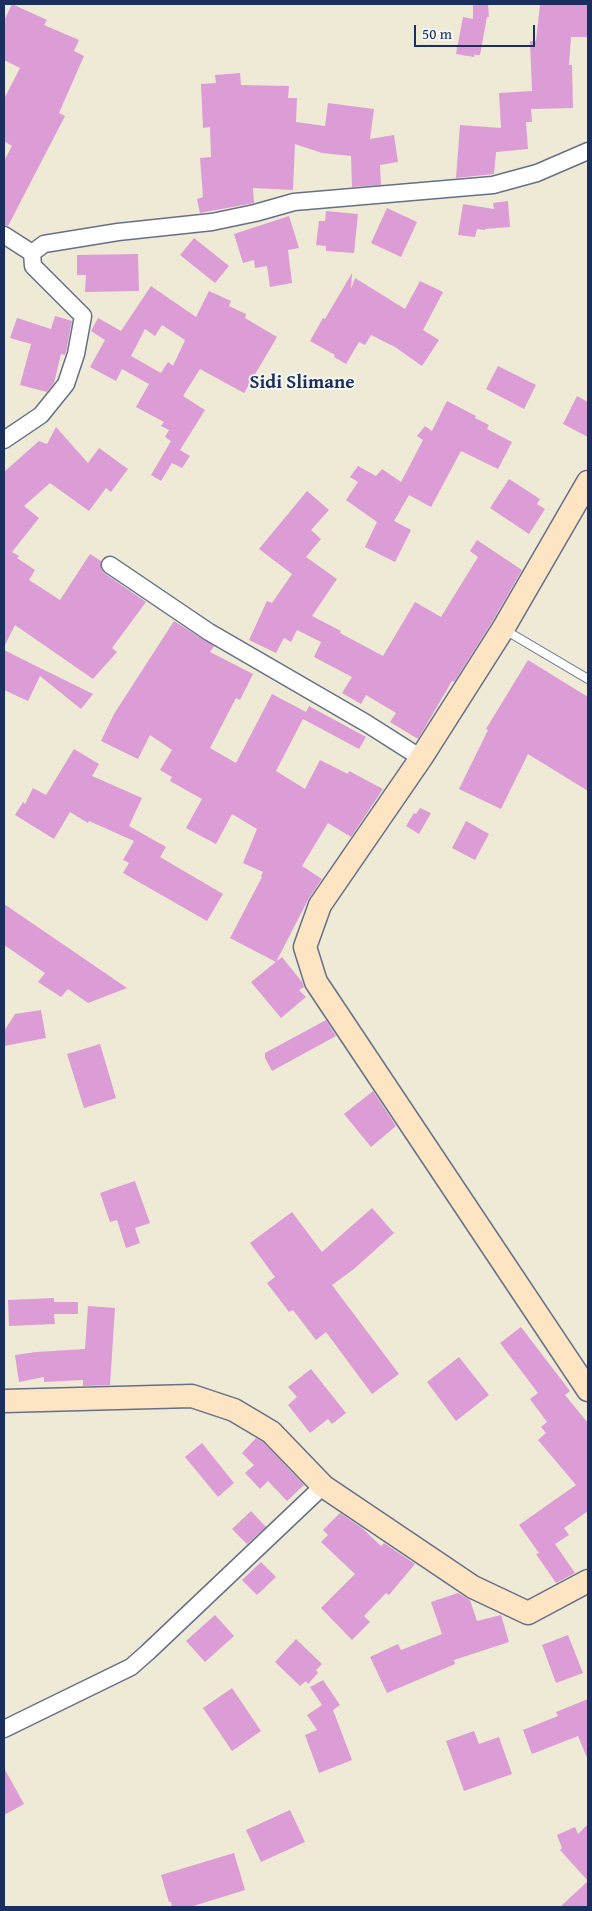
<!DOCTYPE html>
<style>
body{margin:0}
#map{position:relative;width:592px;height:1911px;overflow:hidden;background:#efead5;font-family:"Gentium Book Plus",serif}
canvas{display:block}
.frame{position:absolute;inset:0;border:5px solid #1b2f5e;pointer-events:none}
.scale{position:absolute;left:414px;top:25px;width:121px;height:22px;box-sizing:border-box;border:2px solid #1b2f5e;border-top:0;padding-left:6px;font-size:15px;line-height:18px;white-space:nowrap;color:#1b2f5e;-webkit-text-stroke:4px #f6f6f2;paint-order:stroke}
</style>
<div id="map">
<canvas width="592" height="1911"></canvas>
<div class="frame"></div>
<div class="scale">50 m</div>
</div>
<script>
const g = document.querySelector('canvas').getContext('2d');
g.lineJoin = 'round';
function fill(path, color) {
  g.fillStyle = color;
  g.fill(path, 'evenodd');
}
function toPath(rows) {
  const path = new Path2D();
  for (const r of rows) {
    path.moveTo(r[0], r[1]);
    for (let i = 2; i < r.length; i += 2) path.lineTo(r[i], r[i + 1]);
  }
  return path;
}
function strokePath(path, color, width, dash) {
  g.strokeStyle = color;
  g.lineWidth = width;
  g.lineCap = dash ? 'butt' : 'round';
  g.setLineDash(dash || []);
  g.stroke(path);
}
function write(font, color, halo, rows, align = 'center') {
  g.font = font + ' "Gentium Book Plus",serif';
  g.lineWidth = 4;
  g.setLineDash([]);
  g.textBaseline = 'middle';
  g.strokeStyle = halo;
  g.fillStyle = color;
  for (const [text, x, y, turn = 0] of rows) {
    g.save();
    g.translate(x, y);
    g.rotate((+turn || 0) * Math.PI / 180);
    g.textAlign = isNaN(turn) ? turn : align;
    if (halo) g.strokeText(text, 0, 0);
    g.fillText(text, 0, 0);
    g.restore();
  }
}
const building = toPath([
 [12,4,47,20,44,25,79,40,74,51,84,56,59,113,65,116,8,226,4,225,4,161,12,146,4,141,4,99,20,68,4,60,4,21],
 [473,4,488,4,489,17,487,17,480,55,475,55,475,52,474,57,456,54,463,17,473,19],
 [540,4,588,5,588,37,571,37,569,65,572,65,573,108,531,109,532,122,526,122,528,149,496,152,494,174,456,178,460,125,501,128,499,93,532,91,530,41,536,41],
 [240,73,241,85,289,86,288,98,297,98,296,122,325,126,328,103,374,109,370,139,394,135,398,162,380,165,381,185,352,187,351,156,322,153,295,144,293,190,253,188,254,203,200,213,197,199,203,197,200,158,211,157,210,127,203,128,201,84,216,83,215,75],
 [508,201,510,227,485,229,485,230,477,229,475,237,458,235,463,204,494,209,493,203],
 [387,208,417,222,401,257,371,243],
 [326,211,358,214,354,253,326,251,326,246,316,245,319,221,325,221],
 [289,216,299,248,288,250,292,283,270,287,267,266,255,268,254,260,243,263,234,234],
 [194,238,229,266,215,283,180,255],
 [138,254,139,291,85,292,86,275,77,275,77,255],
 [352,273,351,289,355,278,405,309,420,281,443,292,423,330,439,340,422,366,395,347,371,335,365,345,359,342,346,364,334,357,335,355,310,341,323,318,325,319],
 [151,286,196,317,209,291,231,301,229,306,246,314,245,318,277,337,244,393,200,369,183,396,205,410,180,450,190,456,182,468,172,463,161,481,151,475,171,441,165,437,169,430,161,426,164,422,136,407,149,384,122,369,116,381,90,367,105,340,91,331,98,318,121,331],
 [162,325,185,340,173,366,168,362,161,373,131,356,145,329,155,336],
 [55,316,72,321,66,352,65,355,61,354,54,383,47,392,20,385,31,344,10,338,17,318,51,329],
 [498,366,536,385,524,409,486,389],
 [577,396,588,402,588,437,563,424],
 [447,401,476,416,475,418,489,425,487,429,512,442,498,469,461,451,431,507,409,495,394,521,411,530,395,562,365,547,377,522,346,500,358,482,350,477,358,466,376,476,382,469,401,482,423,440,417,436,425,426,432,431],
 [56,427,88,463,99,448,128,469,111,492,106,488,89,511,50,483,24,506,39,518,12,552,19,556,17,558,35,570,29,580,60,600,90,554,101,561,101,569,104,573,146,602,112,648,117,652,93,679,15,625,4,647,4,472,39,441,47,444],
 [509,479,540,499,537,504,545,509,529,534,490,508],
 [307,491,329,510,311,530,321,539,306,557,337,579,312,616,341,631,340,633,383,656,415,602,441,617,478,557,470,551,477,540,522,570,492,622,454,682,452,681,418,739,390,722,396,713,366,695,361,704,342,693,352,677,314,657,321,642,297,630,291,642,284,638,276,653,249,640,267,601,272,603,292,574,259,549],
 [174,621,214,646,210,652,253,674,240,700,236,698,210,748,236,763,272,694,306,712,309,706,366,737,359,749,303,719,276,771,305,789,320,760,348,774,349,771,383,789,351,837,328,823,302,866,322,879,309,898,276,962,230,938,262,877,261,876,263,872,243,863,257,829,232,814,216,844,186,828,202,799,170,781,172,777,160,770,172,750,150,735,138,759,101,741,114,714],
 [4,650,36,666,93,694,81,709,40,676,28,701,4,690],
 [528,660,588,697,588,791,528,754,501,809,459,789,488,730,486,729],
 [74,749,99,764,92,776,142,798,129,826,166,847,160,857,223,894,207,921,123,873,129,863,123,860,134,841,89,821,88,823,70,812,54,839,15,815,23,802,25,804,33,788,46,795],
 [420,808,431,813,419,834,406,826,414,813,416,814],
 [466,821,489,834,475,860,452,848],
 [4,904,127,988,88,1003,68,989,61,997,38,982,45,973,4,945],
 [282,957,302,982,304,987,299,990,306,997,281,1018,251,982],
 [41,1010,46,1038,4,1046,4,1031,15,1014],
 [326,1020,336,1036,272,1071,265,1058,265,1053],
 [100,1044,116,1098,84,1108,67,1054],
 [373,1091,396,1126,371,1147,344,1114],
 [135,1181,150,1223,135,1228,140,1243,126,1248,117,1220,110,1222,100,1193],
 [372,1208,394,1233,354,1269,332,1285,399,1374,372,1394,326,1332,316,1340,293,1310,289,1312,267,1283,275,1277,250,1243,292,1212,322,1252],
 [54,1298,54,1302,78,1302,78,1314,54,1314,55,1324,9,1326,8,1300],
 [88,1306,115,1308,110,1385,83,1386,83,1380,44,1382,44,1377,19,1382,15,1355,36,1352,85,1349],
 [521,1327,570,1391,565,1395,588,1423,588,1511,564,1528,569,1535,555,1544,575,1573,556,1583,536,1554,539,1553,519,1525,576,1485,538,1440,546,1433,541,1427,547,1422,530,1399,538,1393,500,1343],
 [459,1357,489,1395,456,1421,427,1382],
 [311,1369,346,1413,332,1424,328,1419,310,1433,288,1405,297,1397,288,1387],
 [256,1438,263,1442,304,1485,287,1501,268,1481,260,1489,245,1473,254,1465,242,1453],
 [202,1443,234,1483,218,1497,185,1457],
 [251,1511,266,1527,247,1544,232,1529],
 [340,1513,362,1528,381,1546,384,1543,415,1564,389,1595,386,1593,364,1616,370,1622,352,1640,321,1608,355,1574,321,1542,328,1535,323,1530],
 [261,1562,276,1577,257,1595,242,1580],
 [458,1593,470,1600,477,1621,501,1615,509,1642,454,1660,455,1664,387,1693,370,1657,398,1644,401,1650,442,1634,431,1602],
 [215,1615,234,1636,205,1662,186,1641],
 [568,1635,583,1673,556,1683,542,1645],
 [296,1639,322,1664,316,1670,318,1673,308,1684,306,1681,300,1686,275,1662],
 [323,1680,340,1705,333,1710,352,1760,319,1773,305,1735,317,1730,307,1715,322,1705,310,1687],
 [232,1688,261,1731,232,1751,203,1708],
 [588,1699,588,1760,578,1736,532,1754,523,1730,558,1716,556,1712],
 [474,1731,479,1744,499,1737,512,1774,464,1791,446,1741],
 [4,1768,24,1804,4,1815],
 [290,1810,305,1842,261,1862,246,1830],
 [588,1824,588,1907,560,1907,588,1881,560,1850,562,1848,557,1835,575,1827,578,1834],
 [234,1853,245,1890,190,1907,172,1907,171,1902,169,1902,161,1875]
]);
const lane = toPath([
 [505,630,588,679]
]);
const street = toPath([
 [4,235,32,253],
 [4,440,41,415,66,384,76,354,83,316,33,266,32,253,44,244,118,232,212,222,255,213,294,202,493,185,537,173,588,151],
 [110,565,209,632,366,723,421,758],
 [4,1729,131,1667,148,1652,323,1486]
]);
const secondary = toPath([
 [588,482,503,629,421,758,320,905,305,947,316,982,588,1390],
 [4,1401,192,1396,234,1410,271,1432,323,1486,473,1587,528,1613,588,1581]
]);
const quarterNames = [
 ["Sidi Slimane",302,383]
];
fill(building, '#dc9cd6');
strokePath(lane, '#657088', 10);
strokePath(street, '#657088', 19);
strokePath(secondary, '#657088', 25);
strokePath(lane, '#fff', 8);
strokePath(street, '#fff', 16);
strokePath(secondary, '#fde5c4', 22);
write('bold 19px', '#1b2f5e', '#f6f6f2', quarterNames);
</script>
